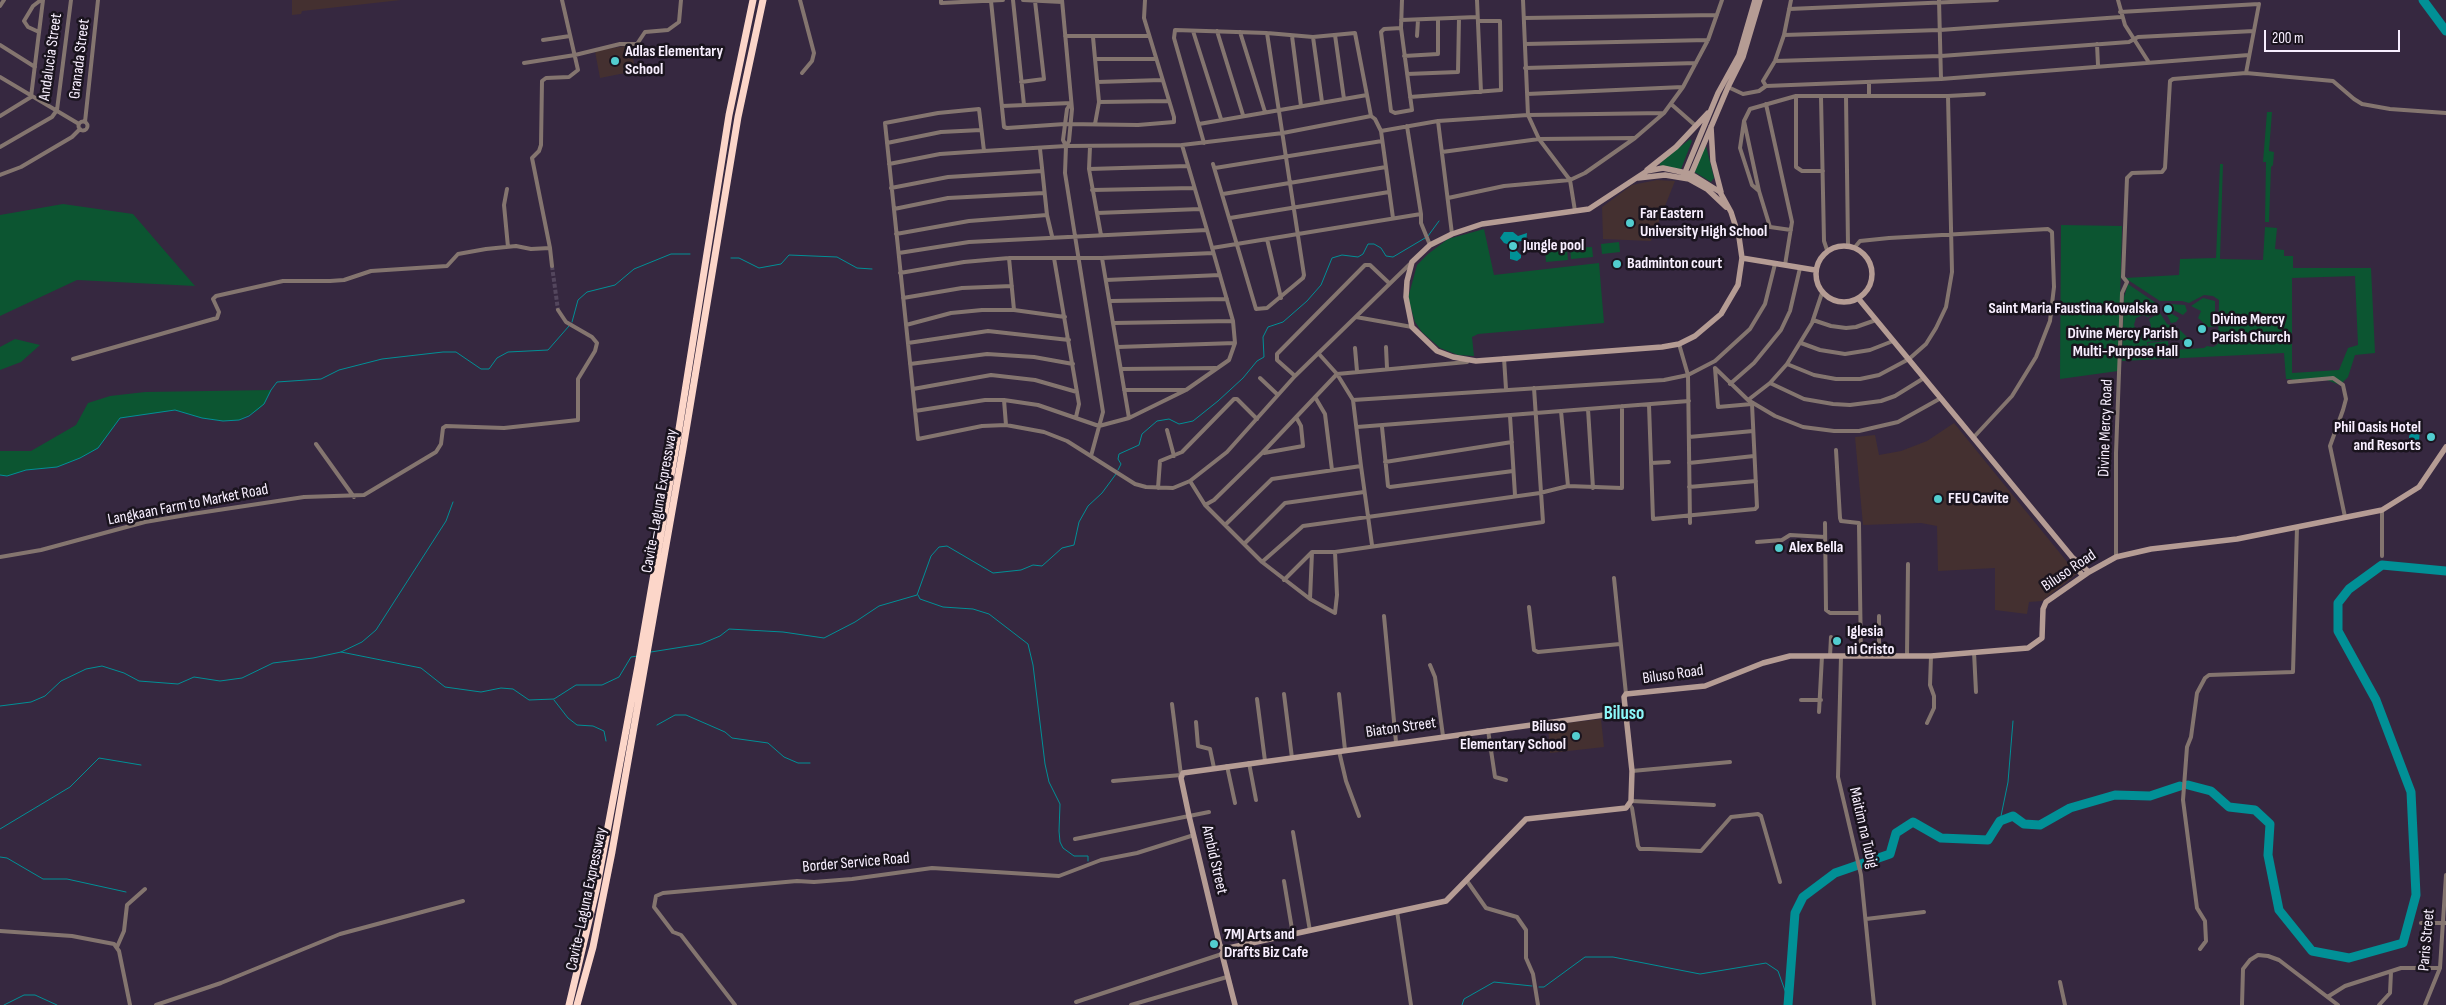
<!DOCTYPE html>
<meta charset="utf-8">
<style>
body{margin:0}
#map{position:relative;width:2446px;height:1005px;overflow:hidden;background:#362840;font-family:"Sofia Sans Condensed",sans-serif}
canvas{display:block}
.scale{position:absolute;left:2264px;top:30px;width:136px;height:22px;box-sizing:border-box;border:2px solid #f8efff;border-top:0;padding-left:6px;font-size:15px;line-height:18px;white-space:nowrap;color:#f8efff;-webkit-text-stroke:4px #1a141e;paint-order:stroke}
</style>
<div id="map">
<canvas width="2446" height="1005"></canvas>
<div class="scale">200 m</div>
</div>
<script>
const g = document.querySelector('canvas').getContext('2d');
g.lineJoin = 'round';
function fill(path, color) {
  g.fillStyle = color;
  g.fill(path, 'evenodd');
}
function toPath(rows) {
  const path = new Path2D();
  for (const r of rows) {
    if (r.length === 3) {
      path.moveTo(r[0] + r[2], r[1]);
      path.arc(r[0], r[1], r[2], 0, 2 * Math.PI);
      continue;
    }
    path.moveTo(r[0], r[1]);
    for (let i = 2; i < r.length; i += 2) path.lineTo(r[i], r[i + 1]);
  }
  return path;
}
function strokePath(path, color, width, dash) {
  g.strokeStyle = color;
  g.lineWidth = width;
  g.lineCap = dash ? 'butt' : 'round';
  g.setLineDash(dash || []);
  g.stroke(path);
}
function write(font, color, halo, rows, align = 'center') {
  g.font = font + ' "Sofia Sans Condensed",sans-serif';
  g.lineWidth = 5;
  g.setLineDash([]);
  g.textBaseline = 'middle';
  g.strokeStyle = halo;
  g.fillStyle = color;
  for (const [text, x, y, turn = 0] of rows) {
    g.save();
    g.translate(x, y);
    g.rotate((+turn || 0) * Math.PI / 180);
    g.textAlign = isNaN(turn) ? turn : align;
    if (halo) g.strokeText(text, 0, 0);
    g.fillText(text, 0, 0);
    g.restore();
  }
}
const education = toPath([
 [292,0,401,0,302,11,301,14,292,15],
 [631,45,635,71,600,78,595,51],
 [1657,180,1675,181,1651,241,1603,239,1602,207,1632,185],
 [1954,423,2077,574,2042,601,2029,602,2027,614,1995,610,1995,568,1938,571,1937,526,1921,523,1863,525,1855,437,1875,435,1879,455,1901,451,1927,441],
 [1601,719,1604,747,1550,753,1548,725]
]);
const green = toPath([
 [2267,112,2272,112,2269,151,2274,152,2273,165,2271,167,2269,222,2265,222,2266,162,2263,162],
 [1690,139,1692,141,1681,169,1660,167,1660,163],
 [1706,146,1714,178,1711,182,1693,171],
 [2220,164,2223,164,2220,259,2263,260,2265,227,2277,228,2275,249,2284,250,2284,256,2293,256,2293,268,2371,268,2375,353,2355,355,2348,377,2340,385,2324,379,2292,383,2292,379,2286,379,2284,353,2122,361,2124,297,2128,284,2156,303,2158,308,2148,317,2143,315,2136,318,2134,325,2137,331,2142,333,2149,330,2151,326,2149,319,2160,313,2167,324,2178,328,2168,340,2147,342,2148,349,2144,350,2144,354,2163,353,2162,349,2149,349,2148,343,2168,341,2169,353,2171,350,2204,348,2207,346,2213,347,2218,344,2219,300,2213,296,2204,295,2189,303,2182,301,2160,301,2125,278,2179,275,2180,259,2216,258],
 [2355,276,2358,345,2348,348,2339,370,2292,373,2292,278],
 [63,204,133,214,195,286,77,280,0,316,0,215],
 [2061,225,2122,226,2118,371,2060,379],
 [1484,229,1494,275,1599,263,1604,323,1478,334,1472,337,1474,356,1458,355,1440,348,1422,332,1415,322,1411,308,1408,298,1417,265,1428,254,1448,239],
 [1619,242,1620,252,1602,254,1601,244],
 [1592,247,1593,257,1571,259,1570,248],
 [1567,249,1568,260,1546,262,1545,251],
 [2203,298,2215,301,2215,327,2208,327,2198,318,2201,311,2191,306],
 [2171,304,2185,305,2187,311,2183,315,2166,306],
 [2164,309,2165,310,2179,318,2176,322,2171,323],
 [2179,329,2188,338,2188,340,2171,340],
 [15,339,40,345,21,362,0,370,0,347],
 [271,390,264,404,258,410,239,420,223,421,202,418,175,410,120,418,98,448,80,458,57,467,26,470,7,476,0,475,0,451,31,451,76,425,88,403,110,396,145,392]
]);
const water = toPath([
 [1504,232,1513,232,1518,236,1527,233,1526,244,1532,249,1528,252,1522,252,1522,241,1515,242,1516,250,1521,255,1521,258,1517,261,1510,259,1510,245,1504,243,1500,238],
 [2415,425,2420,428,2419,442,2416,445,2409,442,2409,437,2412,426]
]);
const stream = toPath([
 [1428,236,1439,221],
 [731,258,739,258,759,268,781,264,789,255,837,257,857,268,872,269],
 [572,322,578,300,587,292,615,285,634,269,671,254,690,254],
 [1118,470,1121,464,1118,459,1119,454,1139,445,1142,434,1157,421,1169,419,1179,424,1193,421,1218,401,1243,378,1257,361,1264,357,1263,337,1268,327,1283,322,1307,301,1321,285,1332,258,1342,255,1358,257,1363,254,1368,244,1374,244,1381,248,1386,256,1393,257,1425,238],
 [0,475,7,476,26,470,57,467,80,458,98,448,120,418,175,410,202,418,223,421,239,420,249,416,264,404,271,390,277,382,321,379,339,370,382,359,443,352,456,352,481,369,489,369,497,358,508,352,548,350,569,326],
 [918,595,920,599,943,607,973,609,989,614,1028,644,1033,665,1045,764,1049,782,1060,804,1059,831,1060,842,1063,848,1074,856,1088,856,1088,861],
 [341,652,421,668,445,687,481,692,501,688,513,689,529,700,554,699,576,685,602,685,619,677,631,657,638,656],
 [651,652,701,644,720,636,729,629,783,632,824,638,855,622,879,606,917,595,931,556,939,547,947,546,993,573,1021,570,1033,565,1042,566,1062,548,1074,545,1079,522,1088,506,1102,493,1116,474],
 [554,700,568,718,577,725,593,726,604,731,606,741],
 [0,706,31,702,45,696,61,681,86,669,102,666,124,673,139,681,178,684,194,677,220,681,242,678,273,663,313,658,341,652,362,642,376,630,446,521,453,502],
 [657,725,675,715,686,715,725,732,732,738,768,743,784,757,798,763,810,763],
 [2000,821,2008,782,2013,721],
 [0,829,70,787,99,758,141,765],
 [0,857,7,858,43,879,67,879,126,892],
 [1539,987,1544,987,1585,957,1613,957,1700,974,1766,963,1778,971,1788,999],
 [4,1005,24,995,35,995,57,1005],
 [1462,1005,1464,999,1494,982,1532,986]
]);
const river = toPath([
 [2423,0,2446,31],
 [2188,785,2211,791,2229,807,2255,810,2270,824,2268,855,2279,910,2312,951,2349,958,2403,943,2416,895,2411,792,2376,700,2338,631,2338,603,2349,589,2382,565,2446,571],
 [1788,1005,1795,913,1803,897,1835,873,1890,854,1896,833,1913,822,1941,838,1988,840,2000,821,2013,816,2024,824,2040,825,2070,808,2115,795,2150,796,2180,786]
]);
const streetTunnel = toPath([
 [552,266,558,310]
]);
const street = toPath([
 [800,0,814,53,812,61,802,73],
 [941,0,941,3,1003,0],
 [1013,0,1024,105],
 [1023,0,1062,2],
 [1062,0,1072,109,1069,141,1066,146],
 [1477,0,1481,92],
 [1523,0,1528,115,1539,139,1570,180,1575,211],
 [1939,0,1941,79],
 [2118,0,2125,25,2148,61],
 [991,1,1004,127,1007,128,1065,124,1138,125,1174,122,1174,117,1144,18,1145,0],
 [0,6,4,0],
 [1789,9,1997,0],
 [2120,12,2259,4],
 [1524,18,1717,15],
 [1401,20,1477,17],
 [1401,28,1384,29,1381,32,1391,111,1395,113,1412,110,1401,28,1402,0],
 [1193,31,1221,119],
 [1217,31,1243,115],
 [39,32,28,27,24,21,33,6,41,0],
 [1240,32,1265,112],
 [1335,35,1344,99],
 [1784,35,1940,30,2121,17],
 [1065,36,1148,36],
 [1292,36,1301,106],
 [1417,36,1418,20],
 [1093,37,1099,102,1095,124],
 [1313,37,1322,102],
 [543,40,570,36],
 [1525,44,1708,40],
 [2097,44,2098,65],
 [0,45,35,67],
 [1404,56,1438,54,1438,19],
 [1095,59,1155,59],
 [1775,61,1941,56,2129,42,2138,37,2254,31],
 [524,63,575,55,620,44,637,44,645,32,668,30,679,22,681,0],
 [1525,68,1696,63],
 [2246,73,2259,4],
 [1407,74,1458,72,1459,18],
 [0,77,79,124],
 [1021,82,1044,79,1035,1],
 [1097,82,1162,80],
 [1766,86,1763,81,1775,61,1784,35,1791,0],
 [1728,87,1743,94,1759,91,1766,86,1941,79,2249,55],
 [1527,94,1683,87],
 [1796,96,1796,167,1802,171,1823,171],
 [1846,96,1848,245],
 [1869,96,1869,82],
 [1410,97,1501,90,1500,21,1478,21],
 [1821,97,1824,241,1827,250],
 [1099,102,1168,101],
 [1071,103,1067,109,1063,140,1066,146,1065,173,1103,412,1091,456],
 [1671,104,1696,126],
 [1766,104,1792,222,1785,265],
 [1002,106,1071,103],
 [0,116,31,97,43,0],
 [1744,121,1759,191,1752,185,1740,148,1744,121,1750,109,1796,96,1948,96,1984,94],
 [83,126,4.5],
 [85,122,98,0],
 [1199,124,1367,95],
 [1381,131,1393,218],
 [887,143,941,132,981,130],
 [1204,143,1174,38,1175,30,1267,33,1313,37,1355,33,1371,116],
 [0,147,52,117,57,110,71,0],
 [1090,147,1089,169,1101,235],
 [1040,149,1047,215,1052,236],
 [984,151,979,109,938,113,885,123,918,439,982,426,1006,425,1044,432,1067,441,1135,484,1146,487,1173,488,1190,481,1227,452,1295,376,1412,262],
 [1442,152,1539,139,1634,138],
 [889,164,940,154,984,151,1066,146,1182,145,1283,133,1371,116,1375,119,1381,131,1438,121],
 [1213,164,1256,309,1267,308,1303,278,1304,275,1267,33],
 [1215,168,1382,141],
 [1089,169,1188,166],
 [0,175,21,167,72,137,80,129],
 [891,188,948,177,1042,171],
 [507,189,504,205,508,247],
 [1092,190,1194,188],
 [1759,191,1770,227,1791,230],
 [1223,194,1386,167],
 [1448,198,1504,186,1570,180,1585,173,1635,138,1664,113,1683,87,1708,40,1722,0],
 [894,209,948,198,1044,193],
 [1097,213,1200,209],
 [1421,214,1421,223,1430,245],
 [1230,218,1389,192],
 [896,234,969,221,1047,215],
 [1452,234,1438,121,1528,115,1664,113],
 [1267,239,1281,298],
 [1855,247,1860,241,1889,238,2048,229,2052,232,2054,287,2050,321,2036,357,2012,396,1973,438],
 [1212,248,1421,214,1407,126],
 [899,253,969,242,1207,230,1182,145],
 [1009,258,1014,310],
 [1054,258,1079,404,1076,417],
 [1102,258,1129,418],
 [552,266,550,248,532,158,539,151,541,145,542,81,546,78,569,77,578,70,562,0],
 [900,273,964,262,1009,258,1102,258,1213,253],
 [1106,280,1220,275],
 [903,298,962,288,1012,286],
 [1110,301,1227,299],
 [1356,317,1412,327],
 [1813,320,1831,326,1846,328,1856,327,1876,320],
 [1114,323,1233,321],
 [906,325,951,313,982,310,1014,310,1065,317],
 [908,343,988,331,1069,340],
 [1801,343,1820,350,1845,354,1870,350,1893,341],
 [1679,344,1688,375,1690,523],
 [1118,347,1235,343],
 [1386,347,1387,368],
 [1355,348,1357,371],
 [1504,358,1506,389],
 [73,359,217,318,219,312,213,299,216,296,283,281,330,281,344,280,371,271,447,266,458,254,486,249,516,246,531,249,550,248],
 [910,364,987,354,1034,357,1073,364],
 [1787,364,1814,375,1836,379,1860,379,1879,375,1909,359,1926,344,1936,328,1946,307,1952,272,1948,96],
 [1715,368,1748,400,1775,416,1803,427,1834,431,1859,431,1898,422,1941,398],
 [1121,369,1216,368],
 [1295,376,1277,360,1277,354,1365,265,1370,265,1389,283],
 [1260,378,1278,395],
 [2289,382,2333,378,2343,385,2346,399,2343,410,2330,446,2345,517],
 [1770,383,1804,399,1833,404,1850,405,1881,401,1895,396,1924,378],
 [1730,384,1754,363,1781,330,1790,311,1800,268],
 [913,389,991,375,1035,380,1077,392],
 [1124,390,1185,390],
 [1315,397,1325,414,1332,470],
 [1004,400,1006,425],
 [1353,400,1664,380,1688,375,1715,361,1750,329,1765,304,1775,264],
 [1748,400,1770,383,1787,364,1812,323,1822,293],
 [1649,405,1653,519,1755,509,1757,507,1752,404,1718,407,1715,368],
 [1588,409,1593,488],
 [915,411,985,400,1004,400,1038,405,1099,426,1129,418,1186,390,1229,360,1235,343,1233,321,1207,230],
 [1561,411,1568,486],
 [1510,416,1515,495],
 [1357,427,1689,401],
 [1382,427,1388,486,1390,487,1513,471],
 [1167,430,1174,456],
 [1689,437,1753,431],
 [316,444,354,497],
 [1836,450,1840,518,1841,521,1859,523,1859,525,1861,656],
 [1264,453,1303,446,1301,426,1296,417],
 [1385,462,1512,442],
 [1651,463,1669,462],
 [1689,463,1754,456],
 [1361,466,1372,545],
 [1190,481,1205,505,1262,562,1310,599,1312,552],
 [1689,487,1756,481],
 [1158,488,1160,461,1182,452,1234,399,1237,399,1257,419],
 [1205,505,1214,500,1262,453,1337,374,1467,362],
 [2382,510,2382,556],
 [1825,523,1826,610,1830,613,1859,613],
 [1225,525,1272,479,1361,466,1353,400,1337,374,1319,354],
 [1757,542,1782,540,1790,535,1825,537],
 [1244,544,1285,503,1364,492],
 [0,557,41,550,145,522,192,514,304,497,364,495,436,452,441,444,443,428,446,426,504,428,578,420,578,379,595,351,597,343,592,337,566,322,558,310],
 [2116,557,2116,453,2122,293,2127,282,2123,277,2127,178,2132,173,2162,172,2165,168,2170,81,2173,79,2246,73,2333,81,2354,99,2362,104,2390,109,2446,113],
 [1262,562,1303,526,1540,493,1568,486,1622,488,1622,406],
 [1614,578,1626,694],
 [1284,580,1312,552,1335,552,1543,522,1534,388],
 [1310,599,1335,613,1337,595,1335,552],
 [1529,607,1534,650,1538,652,1620,644],
 [1384,616,1396,742],
 [1879,616,1879,656],
 [1974,652,1976,692],
 [1830,656,1831,637],
 [1841,656,1838,777,1861,875,1874,1005],
 [1907,656,1908,564],
 [1430,665,1435,677,1443,736],
 [1284,694,1292,758],
 [1339,694,1345,750],
 [1257,699,1265,761],
 [1801,700,1821,700],
 [1819,712,1822,656],
 [1196,722,1198,746,1210,749,1214,768],
 [1927,723,1934,708,1934,696,1930,685,1931,656],
 [1488,730,1495,777,1506,780],
 [1339,751,1346,781,1359,816],
 [1249,763,1256,800],
 [1227,766,1235,803],
 [1632,771,1730,762],
 [1113,781,1181,775,1172,704],
 [1631,801,1714,805],
 [1630,805,1632,808,1638,846,1640,849,1650,849,1701,851,1731,817,1758,814,1761,816,1780,882],
 [1293,832,1310,931],
 [1075,839,1209,812],
 [1284,881,1293,935],
 [1467,881,1486,908,1517,917,1526,930,1526,958,1533,974,1538,1005],
 [1397,911,1411,1005],
 [1866,919,1924,912],
 [2421,923,2446,923],
 [0,931,72,936,114,944,119,951,130,1005],
 [117,947,124,931,127,905,145,889],
 [2200,949,2206,941,2205,921,2197,908,2183,800,2187,747,2191,737,2197,693,2205,678,2209,675,2293,672,2297,527],
 [2060,982,2065,1005],
 [2329,996,2345,986,2401,968,2440,968],
 [1076,1002,1222,954],
 [156,1005,221,983,340,934,463,901],
 [735,1005,681,935,673,932,654,907,656,896,663,893,797,881,814,882,852,879,932,868,1059,876,1101,860,1137,853,1194,835],
 [1131,1005,1227,977],
 [2242,1005,2243,969,2250,960,2258,955,2268,956,2279,960,2338,1005],
 [2379,1005,2390,993,2391,972],
 [2425,1005,2440,968,2446,875]
]);
const secondary = toPath([
 [1711,127,1713,161,1721,192],
 [1663,168,1691,174,1720,192,1731,212,1739,237,1742,258,1738,285,1721,314,1695,336,1679,344,1662,347,1476,361,1453,357,1437,351,1412,327,1406,297,1407,281,1412,262,1430,245,1452,234,1482,224,1589,209,1647,171,1663,168],
 [1647,170,1676,147,1708,113],
 [1683,177,1718,93,1739,55,1755,0],
 [1638,178,1665,175,1689,179,1707,189,1726,207],
 [1689,179,1728,87,1743,57,1760,0],
 [1844,274,28],
 [1742,258,1815,270],
 [1858,298,2072,557,2076,567,2083,576],
 [2072,557,2089,572],
 [1224,949,1446,901,1526,819,1626,808,1631,801,1632,771,1624,697,1626,694,1705,686,1763,663,1790,656,1931,656,2028,648,2042,638,2043,609,2046,602,2089,572,2116,557,2151,549,2237,539,2382,510,2419,487,2446,447],
 [1224,949,1220,946,1189,816,1181,778,1183,773,1626,712],
 [1224,949,1222,954,1235,1005]
]);
const highway = toPath([
 [569,1005,596,891,638,666,678,435,729,115,753,0],
 [577,1005,593,947,612,852,683,449,738,117,763,0]
]);
const markers = [
 [615,61,5,"#52cdcf"],
 [1630,223,5,"#52cdcf"],
 [1513,246,5,"#52cdcf"],
 [1617,264,5,"#52cdcf"],
 [2168,309,5,"#52cdcf"],
 [2202,329,5,"#52cdcf"],
 [2188,343,5,"#52cdcf"],
 [2431,437,5,"#52cdcf"],
 [1938,499,5,"#52cdcf"],
 [1779,548,5,"#52cdcf"],
 [1837,641,5,"#52cdcf"],
 [1576,736,5,"#52cdcf"],
 [1214,944,5,"#52cdcf"]
];
const poiNames = [
 ["Adlas Elementary",625,52],
 ["School",625,70],
 ["Far Eastern",1640,214],
 ["University High School",1640,232],
 ["Jungle pool",1523,246],
 ["Badminton court",1627,264],
 ["Saint Maria Faustina Kowalska",2158,309,"right"],
 ["Divine Mercy",2212,320],
 ["Parish Church",2212,338],
 ["Divine Mercy Parish",2178,334,"right"],
 ["Multi-Purpose Hall",2178,352,"right"],
 ["Phil Oasis Hotel",2421,428,"right"],
 ["and Resorts",2421,446,"right"],
 ["FEU Cavite",1948,499],
 ["Alex Bella",1789,548],
 ["Iglesia",1847,632],
 ["ni Cristo",1847,650],
 ["Biluso",1566,727,"right"],
 ["Elementary School",1566,745,"right"],
 ["7MJ Arts and",1224,935],
 ["Drafts Biz Cafe",1224,953]
];
const streetNames = [
 ["Andalucia Street",51,57,-82],
 ["Granada Street",80,59,-83],
 ["Divine Mercy Road",2106,428,-88],
 ["Cavite–Laguna Expressway",660,501,-80],
 ["Langkaan Farm to Market Road",188,505,-11],
 ["Biluso Road",2069,571,-34],
 ["Biluso Road",1673,675,-8],
 ["Biaton Street",1401,728,-8],
 ["Maitim na Tubig",1863,828,77],
 ["Ambid Street",1214,860,77],
 ["Border Service Road",856,863,-5],
 ["Cavite–Laguna Expressway",587,899,-78],
 ["Paris Street",2427,940,-85]
];
const quarterNames = [
 ["Biluso",1624,714]
];
fill(education, '#443030');
fill(green, '#0c5531');
fill(water, '#019096');
strokePath(stream, '#019096', 1);
strokePath(river, '#019096', 9);
strokePath(streetTunnel, '#53465d', 4, [4, 2]);
strokePath(street, '#84756f', 4);
strokePath(secondary, '#b59c94', 5.5);
strokePath(highway, '#fcd6c9', 7);
for (const [x, y, r, color] of markers) {
  const dot = new Path2D();
  dot.arc(x, y, r, 0, 2 * Math.PI);
  g.fillStyle = color;
  g.fill(dot);
  strokePath(dot, '#1a141e', 2);
}
write('bold 16px', '#f8efff', '#1a141e', poiNames, 'left');
write('16px', '#f8efff', '#1a141e', streetNames);
write('bold 19px', '#8cf8fa', '#1a141e', quarterNames);
</script>
